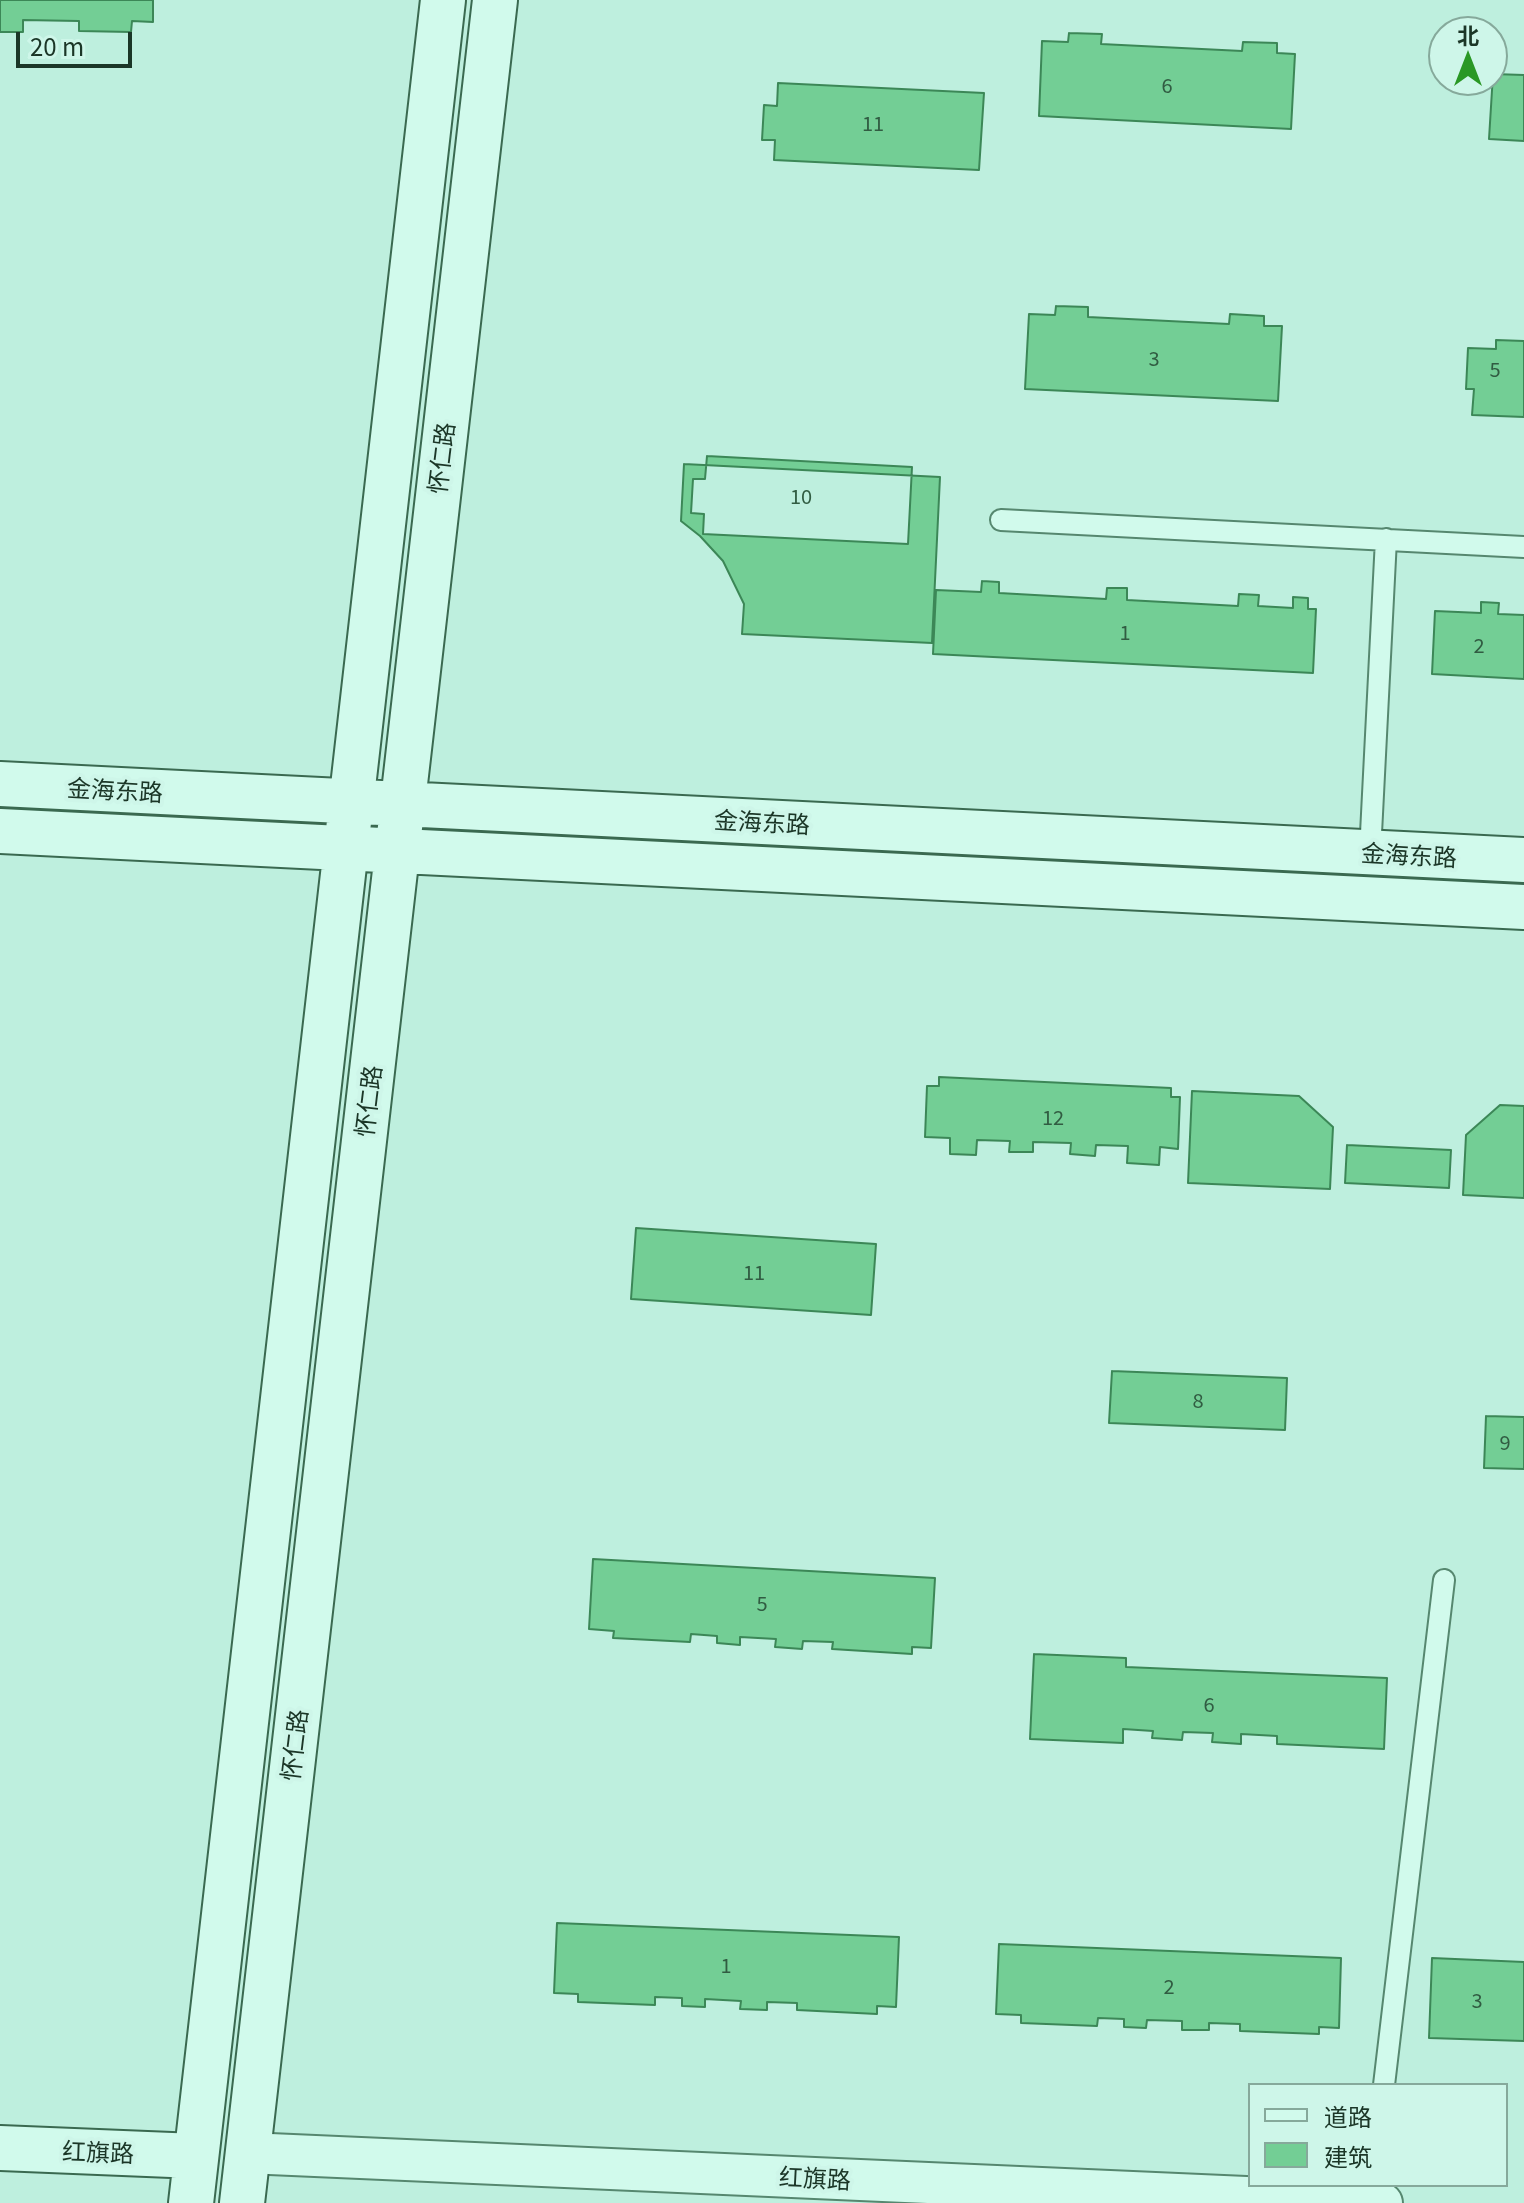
<!DOCTYPE html>
<meta charset="utf-8">
<style>
body{margin:0}
#map{position:relative;width:1524px;height:2203px;overflow:hidden;background:#beefde;font-family:Georgia,"Noto Sans SC",serif}
canvas{display:block}
.legend{position:absolute;left:1248px;top:2083px;width:260px;height:104px;box-sizing:border-box;background:#cef6e9;border:2px solid #86a99b;margin:0;padding:10px 14px;list-style:none;font-size:24px;color:#1b3627}
.legend li{display:flex;align-items:center;gap:16px;height:40px}
.legend b{width:40px;border:2px solid #86a99b}
.north{position:absolute;left:1428px;top:16px;width:80px;height:80px;box-sizing:border-box;background:#cef6e9;border:2px solid #86a99b;border-radius:50%;rotate:0deg;font-size:22px;font-weight:700;line-height:32px;text-align:center;color:#1b3627}
.north::after{content:'';display:block;margin:auto;width:28px;height:36px;background:#2a9825;clip-path:polygon(50% 0,100% 100%,50% 72%,0 100%)}
.scale{position:absolute;left:16px;top:32px;width:116px;height:36px;box-sizing:border-box;border:4px solid #1b3627;border-top:0;padding-left:10px;font-size:24px;line-height:28px;white-space:nowrap;color:#1b3627;-webkit-text-stroke:6px #cef6e9;paint-order:stroke}
</style>
<div id="map">
<canvas width="1524" height="2203"></canvas>
<ul class="legend">
<li><b style="height:10px;background:#d1faec"></b>道路</li>
<li><b style="height:22px;background:#73ce95"></b>建筑</li>
</ul>
<div class="north">北</div>
<div class="scale">20 m</div>
</div>
<script>
const g = document.querySelector('canvas').getContext('2d');
g.lineJoin = 'round';
function fill(path, color) {
  g.fillStyle = color;
  g.fill(path, 'evenodd');
}
function toPath(rows) {
  const path = new Path2D();
  for (const r of rows) {
    path.moveTo(r[0], r[1]);
    for (let i = 2; i < r.length; i += 2) path.lineTo(r[i], r[i + 1]);
  }
  return path;
}
function strokePath(path, color, width, dash) {
  g.strokeStyle = color;
  g.lineWidth = width;
  g.lineCap = dash ? 'butt' : 'round';
  g.setLineDash(dash || []);
  g.stroke(path);
}
function write(font, color, halo, rows, align = 'center') {
  g.font = font + ' Georgia,"Noto Sans SC",serif';
  g.lineWidth = 8;
  g.setLineDash([]);
  g.textBaseline = 'middle';
  g.strokeStyle = halo;
  g.fillStyle = color;
  for (const [text, x, y, turn = 0] of rows) {
    g.save();
    g.translate(x, y);
    g.rotate((+turn || 0) * Math.PI / 180);
    g.textAlign = isNaN(turn) ? turn : align;
    if (halo) g.strokeText(text, 0, 0);
    g.fillText(text, 0, 0);
    g.restore();
  }
}
const building = toPath([
 [0,0,153,0,153,22,132,21,131,32,79,31,79,21,23,20,23,32,0,32,0,0],
 [1069,33,1102,34,1101,44,1242,51,1243,42,1277,43,1277,53,1295,54,1291,129,1039,116,1042,41,1068,42,1069,33],
 [1493,74,1524,75,1524,141,1489,139,1493,74],
 [778,83,984,93,979,170,774,160,775,140,762,140,764,105,777,106,778,83],
 [1056,306,1088,307,1088,317,1229,324,1230,314,1264,316,1264,326,1282,326,1278,401,1025,389,1029,314,1055,315,1056,306],
 [1496,340,1524,341,1524,417,1472,415,1474,389,1466,389,1468,348,1496,349,1496,340],
 [707,456,912,467,908,544,703,534,704,514,691,513,693,479,705,479,707,456],
 [684,464,940,477,932,643,742,634,744,604,723,561,700,536,681,521,684,464],
 [982,581,999,582,999,593,1106,599,1107,588,1127,588,1127,600,1238,606,1239,594,1259,595,1258,606,1293,608,1293,597,1308,598,1308,609,1316,609,1313,673,933,654,936,590,981,592,982,581],
 [1481,602,1499,603,1498,614,1524,615,1524,679,1432,674,1435,611,1481,613,1481,602],
 [939,1077,1171,1088,1171,1097,1180,1097,1178,1149,1160,1147,1159,1165,1127,1163,1128,1146,1096,1145,1095,1156,1070,1154,1071,1143,1033,1142,1033,1152,1009,1152,1010,1141,977,1140,976,1155,950,1154,950,1138,925,1137,927,1086,939,1086,939,1077],
 [1192,1091,1299,1096,1333,1127,1330,1189,1188,1183,1192,1091],
 [1500,1105,1524,1106,1524,1198,1463,1195,1466,1135,1500,1105],
 [1347,1145,1451,1150,1449,1188,1345,1183,1347,1145],
 [636,1228,876,1244,871,1315,631,1299,636,1228],
 [1112,1371,1287,1378,1285,1430,1109,1423,1112,1371],
 [1486,1416,1524,1417,1524,1469,1484,1468,1486,1416],
 [593,1559,935,1578,931,1648,912,1647,912,1654,832,1649,833,1642,803,1641,802,1649,775,1647,776,1639,740,1637,740,1645,717,1643,717,1636,691,1634,690,1642,613,1638,614,1631,589,1629,593,1559],
 [1034,1654,1126,1658,1126,1667,1387,1678,1384,1749,1277,1744,1277,1736,1241,1734,1241,1744,1212,1742,1213,1733,1183,1732,1182,1740,1152,1738,1153,1731,1123,1729,1123,1743,1030,1739,1034,1654],
 [557,1923,899,1937,896,2007,877,2006,877,2014,797,2010,797,2003,767,2002,767,2010,740,2009,741,2001,705,1999,705,2007,682,2006,682,1998,655,1997,655,2005,578,2002,578,1994,554,1993,557,1923],
 [999,1944,1341,1958,1339,2028,1319,2027,1319,2034,1240,2031,1240,2024,1209,2023,1209,2030,1182,2030,1182,2021,1147,2020,1146,2028,1124,2027,1124,2019,1098,2018,1097,2026,1021,2023,1021,2015,996,2014,999,1944],
 [1432,1958,1524,1962,1524,2041,1429,2038,1432,1958]
]);
const lane = toPath([
 [1001,520,1524,547],
 [1370,853,1386,539],
 [1384,2085,1444,1580]
]);
const street = toPath([
 [247,2153,1382,2203]
]);
const secondary = toPath([
 [0,784,1524,860],
 [0,831,1524,907],
 [0,2148,196,2156],
 [191,2203,443,0],
 [242,2203,495,0]
]);
const numberNames = [
 ["6",1167,85],
 ["11",873,123],
 ["3",1154,358],
 ["5",1495,369],
 ["10",801,496],
 ["1",1125,632],
 ["2",1479,645],
 ["12",1053,1117],
 ["11",754,1272],
 ["8",1198,1400],
 ["9",1505,1442],
 ["5",762,1603],
 ["6",1209,1704],
 ["1",726,1965],
 ["2",1169,1986],
 ["3",1477,2000]
];
const streetNames = [
 ["怀仁路",441,458,-83],
 ["金海东路",115,790,3],
 ["金海东路",762,822,3],
 ["金海东路",1409,855,3],
 ["怀仁路",368,1101,-83],
 ["怀仁路",294,1745,-83],
 ["红旗路",98,2152,2],
 ["红旗路",815,2178,3]
];
fill(building, '#73ce95');
strokePath(building, '#3c8757', 2);
strokePath(lane, '#56876f', 24);
strokePath(street, '#56876f', 44);
strokePath(secondary, '#3a6950', 48);
strokePath(lane, '#d1faec', 20);
strokePath(street, '#d1faec', 40);
strokePath(secondary, '#d1faec', 44);
write('20px', '#315c42', null, numberNames);
write('24px', '#1b3627', '#cef6e9', streetNames);
</script>
